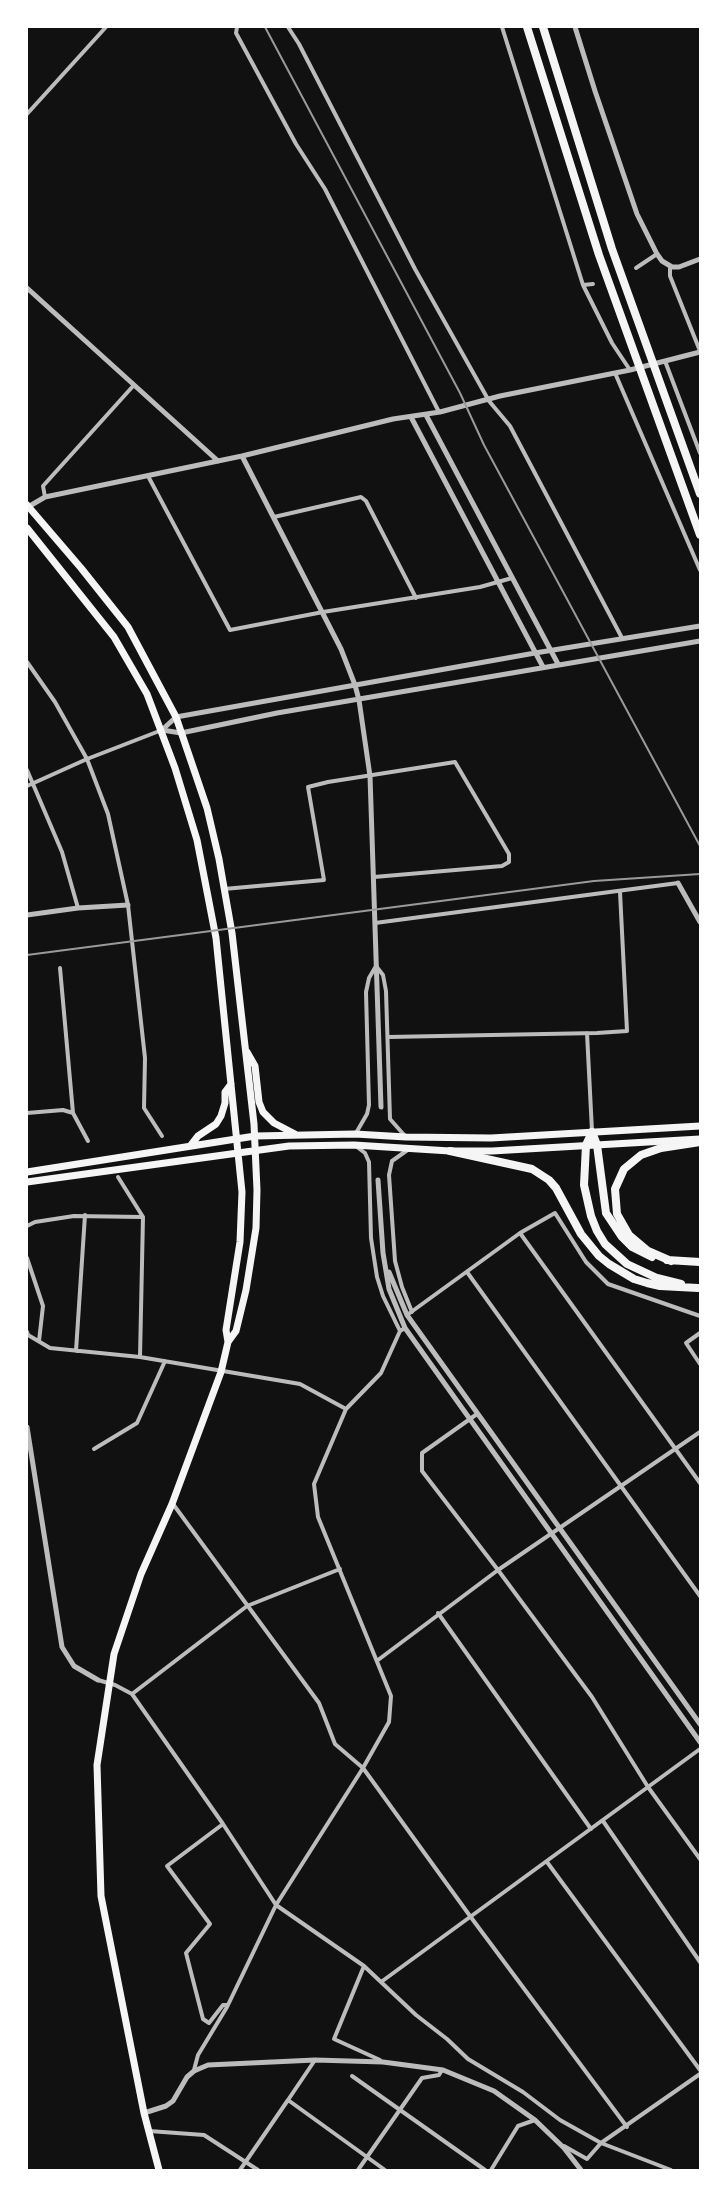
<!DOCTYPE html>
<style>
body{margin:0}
#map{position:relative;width:727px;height:2197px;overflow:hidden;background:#111;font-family:Signika,sans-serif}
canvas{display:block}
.frame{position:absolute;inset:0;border:28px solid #fff;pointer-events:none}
</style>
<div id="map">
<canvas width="727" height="2197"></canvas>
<div class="frame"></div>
</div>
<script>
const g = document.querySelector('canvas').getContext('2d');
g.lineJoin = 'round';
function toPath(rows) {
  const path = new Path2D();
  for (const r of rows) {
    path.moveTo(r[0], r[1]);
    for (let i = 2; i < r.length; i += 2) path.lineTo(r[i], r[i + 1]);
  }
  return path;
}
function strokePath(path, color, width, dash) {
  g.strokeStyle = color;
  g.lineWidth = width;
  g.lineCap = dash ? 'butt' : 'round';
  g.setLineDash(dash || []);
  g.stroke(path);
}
const minor = toPath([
 [237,27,236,33,296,144,325,189,439,412],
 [288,27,299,44,415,269,489,401,510,426,622,638],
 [502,27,583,285,612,343,630,370],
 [27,114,106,27],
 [670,266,670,276,700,351],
 [636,268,657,254],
 [583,285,593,284],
 [665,361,700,453],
 [615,373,700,570],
 [148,476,230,630,323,612,480,587,512,578],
 [45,497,43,486,134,385],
 [274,517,361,497,366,501,416,598],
 [27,662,55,702,87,759,108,814,128,905,145,1058,144,1108,162,1136],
 [27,770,62,852,78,908],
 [27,786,87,759,162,730],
 [224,889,324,880,308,787,328,782,455,762,509,854,509,862,502,866,374,877],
 [375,923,678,883],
 [60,968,73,1113],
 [587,1033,592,1131],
 [388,1037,597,1033,627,1031,620,892],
 [27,1113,63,1110,73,1113,88,1141],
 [356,1133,367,1114,369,1105,366,992,369,978,376,966,383,975,386,991,390,1119,405,1136],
 [357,1147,365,1153,369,1162,371,1238,377,1277,383,1296,400,1331],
 [409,1149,392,1161,389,1175,395,1261,402,1287,412,1312],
 [118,1177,143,1217,140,1357],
 [27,1226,35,1222,74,1216,142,1217],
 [520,1233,700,1483],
 [27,1258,43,1306,39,1341],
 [467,1272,700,1596],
 [407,1315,520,1233,555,1213,586,1262,608,1284,700,1316],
 [27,1332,28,1335,50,1348,140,1357,300,1384,346,1409],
 [700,1333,686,1343,700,1364],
 [76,1351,85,1215],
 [477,1414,422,1453,422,1471,498,1570,592,1697,648,1787,700,1859],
 [94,1449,137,1423,165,1361],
 [173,1504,319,1703,335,1744,363,1768,470,1916,627,2127],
 [438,1613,591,1829],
 [378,1660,498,1570,700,1432],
 [98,1680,115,1685,132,1694,223,1824,276,1905,364,1966,416,2015,447,2039,468,2059,523,2092,560,2120,601,2143,700,2074],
 [132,1694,247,1606,340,1569],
 [603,1821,700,1962],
 [223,1824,167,1866,210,1924,186,1953,203,2019,209,2023,223,2005,227,2005],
 [547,1862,700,2070],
 [364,1966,334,2039,380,2060],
 [381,1982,700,1749],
 [194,2070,198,2055,227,2007,276,1905,363,1768,389,1722,391,1696,318,1517,314,1484,346,1409,381,1373,400,1331,405,1328],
 [352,2076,485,2170],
 [288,2100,315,2060],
 [149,2131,204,2135,258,2170],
 [564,2146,587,2159,601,2143,671,2170],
 [240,2170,288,2100,385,2170],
 [358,2170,422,2078,439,2075,442,2070],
 [491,2170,518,2126,535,2120]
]);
const tertiary = toPath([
 [575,27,595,91,637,214,657,254,662,261,672,267,679,267,700,259],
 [27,288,218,461],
 [426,415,558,664],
 [411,417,543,667],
 [242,456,341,649,355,685,359,700,370,776,381,1107],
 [28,507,45,497,242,456,393,419,440,412,500,396,630,370,700,352],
 [162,730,176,717,535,653,700,626],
 [162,730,181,733,277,713,700,641],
 [678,883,700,922],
 [27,915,78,908,128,905],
 [378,1180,383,1253,389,1289,405,1328,700,1742],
 [389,1272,407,1315,700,1724],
 [27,1427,62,1647,74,1666,98,1680],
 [144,2113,166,2106,173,2101,187,2077,194,2071,208,2065,315,2060,383,2062,443,2070,494,2091,535,2120,564,2148,581,2170]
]);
const trunk = toPath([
 [27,505,81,568,128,627,176,717,207,808,219,859,232,933,254,1124,257,1190,256,1228,246,1290,236,1331,228,1342,221,1372,172,1504,141,1574,114,1654,97,1765,101,1896,144,2113,159,2170],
 [27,528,114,637,147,694,175,768,197,840,216,938,242,1192,240,1242,226,1330,228,1342],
 [247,1052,255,1066,259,1102,263,1112,274,1123,295,1134],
 [191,1145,198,1136,216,1124,221,1116,225,1103,225,1092,231,1084],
 [27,1172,255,1136,355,1134,406,1137,491,1138,700,1126],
 [27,1182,289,1146,354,1145,450,1151,492,1151,700,1139]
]);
const motorway = toPath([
 [527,27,599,255,700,535],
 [543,27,612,249,700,494],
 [592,1132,586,1145,584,1185,591,1216,597,1231,605,1244,627,1264,657,1278,681,1284],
 [592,1132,597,1145,606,1213,622,1237,632,1247,652,1257],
 [450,1151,532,1169,549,1180,556,1188,581,1234,599,1256,609,1264,634,1279,647,1283,660,1286,698,1288],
 [667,1260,700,1262],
 [671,1261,648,1251,629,1235,617,1214,615,1189,624,1169,641,1155,661,1148,700,1142]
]);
const rail = toPath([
 [265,27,460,393,484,445,700,846],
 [27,955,594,881,700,874]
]);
strokePath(minor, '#bcbcbc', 4);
strokePath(tertiary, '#bcbcbc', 5);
strokePath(trunk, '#f5f5f5', 7);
strokePath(motorway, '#f5f5f5', 8);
strokePath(rail, '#9a9a9a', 2);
</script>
